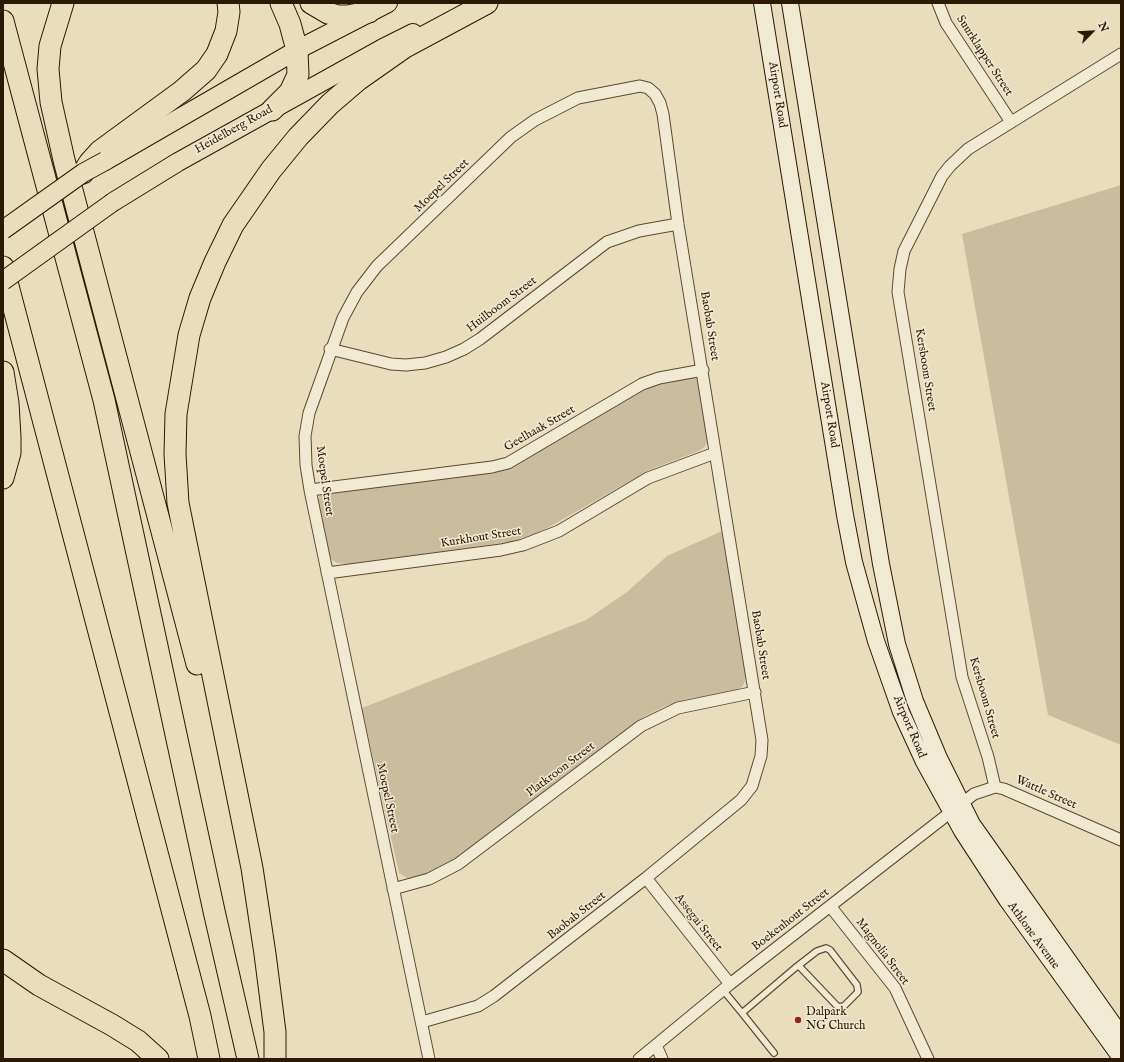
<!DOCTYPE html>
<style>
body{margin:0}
#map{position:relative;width:1124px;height:1062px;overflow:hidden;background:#e9debc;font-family:"IM FELL English",serif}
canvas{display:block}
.frame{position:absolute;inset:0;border:4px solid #2b1904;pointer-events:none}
.north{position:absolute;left:1072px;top:12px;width:40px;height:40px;-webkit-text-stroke:3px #f1ead3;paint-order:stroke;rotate:66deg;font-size:11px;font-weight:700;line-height:16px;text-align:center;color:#2b1904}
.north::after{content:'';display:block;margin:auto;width:14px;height:18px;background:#2b1904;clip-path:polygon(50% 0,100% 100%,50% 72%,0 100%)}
</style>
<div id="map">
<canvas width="1124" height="1062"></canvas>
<div class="frame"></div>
<div class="north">N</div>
</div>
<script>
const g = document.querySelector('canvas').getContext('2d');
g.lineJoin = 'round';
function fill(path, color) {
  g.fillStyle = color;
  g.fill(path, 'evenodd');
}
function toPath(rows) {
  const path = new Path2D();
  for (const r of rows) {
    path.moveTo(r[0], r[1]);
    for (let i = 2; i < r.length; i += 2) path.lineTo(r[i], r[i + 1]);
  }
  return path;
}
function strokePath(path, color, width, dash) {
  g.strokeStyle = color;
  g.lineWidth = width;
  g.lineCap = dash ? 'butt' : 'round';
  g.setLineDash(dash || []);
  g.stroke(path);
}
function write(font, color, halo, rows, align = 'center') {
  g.font = font + ' "IM FELL English",serif';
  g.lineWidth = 3;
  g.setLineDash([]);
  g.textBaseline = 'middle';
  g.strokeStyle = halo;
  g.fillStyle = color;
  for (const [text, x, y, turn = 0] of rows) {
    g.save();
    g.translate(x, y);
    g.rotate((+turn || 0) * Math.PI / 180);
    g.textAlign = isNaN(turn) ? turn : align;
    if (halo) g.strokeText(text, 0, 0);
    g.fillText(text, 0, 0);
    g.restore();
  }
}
const green = toPath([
 [1121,185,1121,745,1048,715,962,234],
 [691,376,697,379,700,386,708,440,705,447,699,451,649,470,551,526,535,534,509,542,349,564,337,563,332,560,328,552,317,505,319,497,323,492,494,471,634,391,657,383],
 [722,531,746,673,745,682,742,687,734,691,689,699,665,706,643,717,455,860,433,872,409,879,399,873,362,708,586,620,627,592,667,556]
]);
const service = toPath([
 [723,990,742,1013,795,968,817,951,826,948,830,950,857,985,858,992,844,1006,838,1007,799,966],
 [742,1013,774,1053]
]);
const minor = toPath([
 [938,3,946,23,1011,122],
 [330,349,391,364,406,365,425,363,446,357,464,349,480,339,607,242,639,231,678,224],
 [310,490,492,467,508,463,642,384,659,378,703,370],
 [327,573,501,550,523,545,559,531,648,478,715,453],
 [995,787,988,757,962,677,898,292,900,269,904,251,942,176,950,166,968,149,1121,54],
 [646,878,730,984],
 [393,889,429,879,458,864,641,726,678,708,755,692],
 [830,906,895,988,928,1059],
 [422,1022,478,1006,494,996,646,878,741,800,752,786,761,756,762,740,678,224,663,114,660,103,655,94,648,88,640,86,578,98,535,120,511,137,377,266,357,292,343,318,309,413,305,436,306,465,310,490,429,1059],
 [656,1045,662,1059],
 [639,1059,730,984,974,794,995,787,1004,789,1121,840]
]);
const secondary = toPath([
 [762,3,845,515,854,562,876,641,901,712,924,762,962,831,1007,900,1121,1058],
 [790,3,881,564,897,644,915,701,939,758,972,824,1121,1035]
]);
const primary = toPath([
 [105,161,297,50,388,3],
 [113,202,178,162,383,48,413,33]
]);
const motorway = toPath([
 [63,3,50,46,48,69,51,102,64,160,197,664],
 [311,3,328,13,338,16,347,16,369,12],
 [3,21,104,400,214,911,248,1059],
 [272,110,290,92,298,75,297,50,290,24,281,3],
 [83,173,90,162,100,151,182,91,206,70,217,54,226,31,229,12,228,3],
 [3,267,200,1016,209,1059],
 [3,372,8,403,10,437,10,453,3,478],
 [3,960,39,985,112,1025,138,1041,158,1059],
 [275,1059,275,1032,265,954,252,868,178,503,175,454,176,414,189,335,200,298,215,262,233,225,271,170,298,137,330,104,358,80,405,47,487,3]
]);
const primaryBridge = toPath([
 [3,230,83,173,105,161],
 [3,281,113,202]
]);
const markers = [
 [798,1020,4,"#8f2418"]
];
const streetNames = [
 ["Suurklapper Street",984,56,57],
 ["Airport Road",777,95,81],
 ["Heidelberg Road",234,130,-29],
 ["Moepel Street",442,186,-44],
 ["Huilboom Street",502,305,-37],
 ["Baobab Street",709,326,81],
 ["Kersboom Street",925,370,81],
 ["Airport Road",829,415,81],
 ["Geelhaak Street",540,429,-30],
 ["Moepel Street",324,481,82],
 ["Kurkhout Street",481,538,-9],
 ["Baobab Street",760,645,81],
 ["Kersboom Street",984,698,74],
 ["Airport Road",909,727,67],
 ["Platkroon Street",561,770,-37],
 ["Wattle Street",1046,793,24],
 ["Moepel Street",387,798,78],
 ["Baobab Street",577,916,-38],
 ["Boekenhout Street",791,920,-38],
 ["Assegai Street",698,923,52],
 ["Athlone Avenue",1033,936,54],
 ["Magnolia Street",882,952,53]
];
const poiNames = [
 ["Dalpark",806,1013],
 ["NG Church",806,1027]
];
fill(green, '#c9bd9d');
strokePath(service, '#5a4a32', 8);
strokePath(minor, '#5a4a32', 13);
strokePath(secondary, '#2b1904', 18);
strokePath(primary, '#2b1904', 20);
strokePath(motorway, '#2b1904', 23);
strokePath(service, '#f1ead3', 5.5);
strokePath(minor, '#f1ead3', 11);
strokePath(secondary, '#f1ead3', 16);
strokePath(primary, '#e9debc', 18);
strokePath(motorway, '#e9debc', 21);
strokePath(primaryBridge, '#2b1904', 20, []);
strokePath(primaryBridge, '#e9debc', 18);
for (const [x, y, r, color] of markers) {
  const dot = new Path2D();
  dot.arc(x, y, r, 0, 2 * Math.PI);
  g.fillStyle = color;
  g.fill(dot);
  strokePath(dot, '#f1ead3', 1.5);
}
write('12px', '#2b1904', '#f1ead3', streetNames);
write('12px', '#2b1904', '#f1ead3', poiNames, 'left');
</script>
